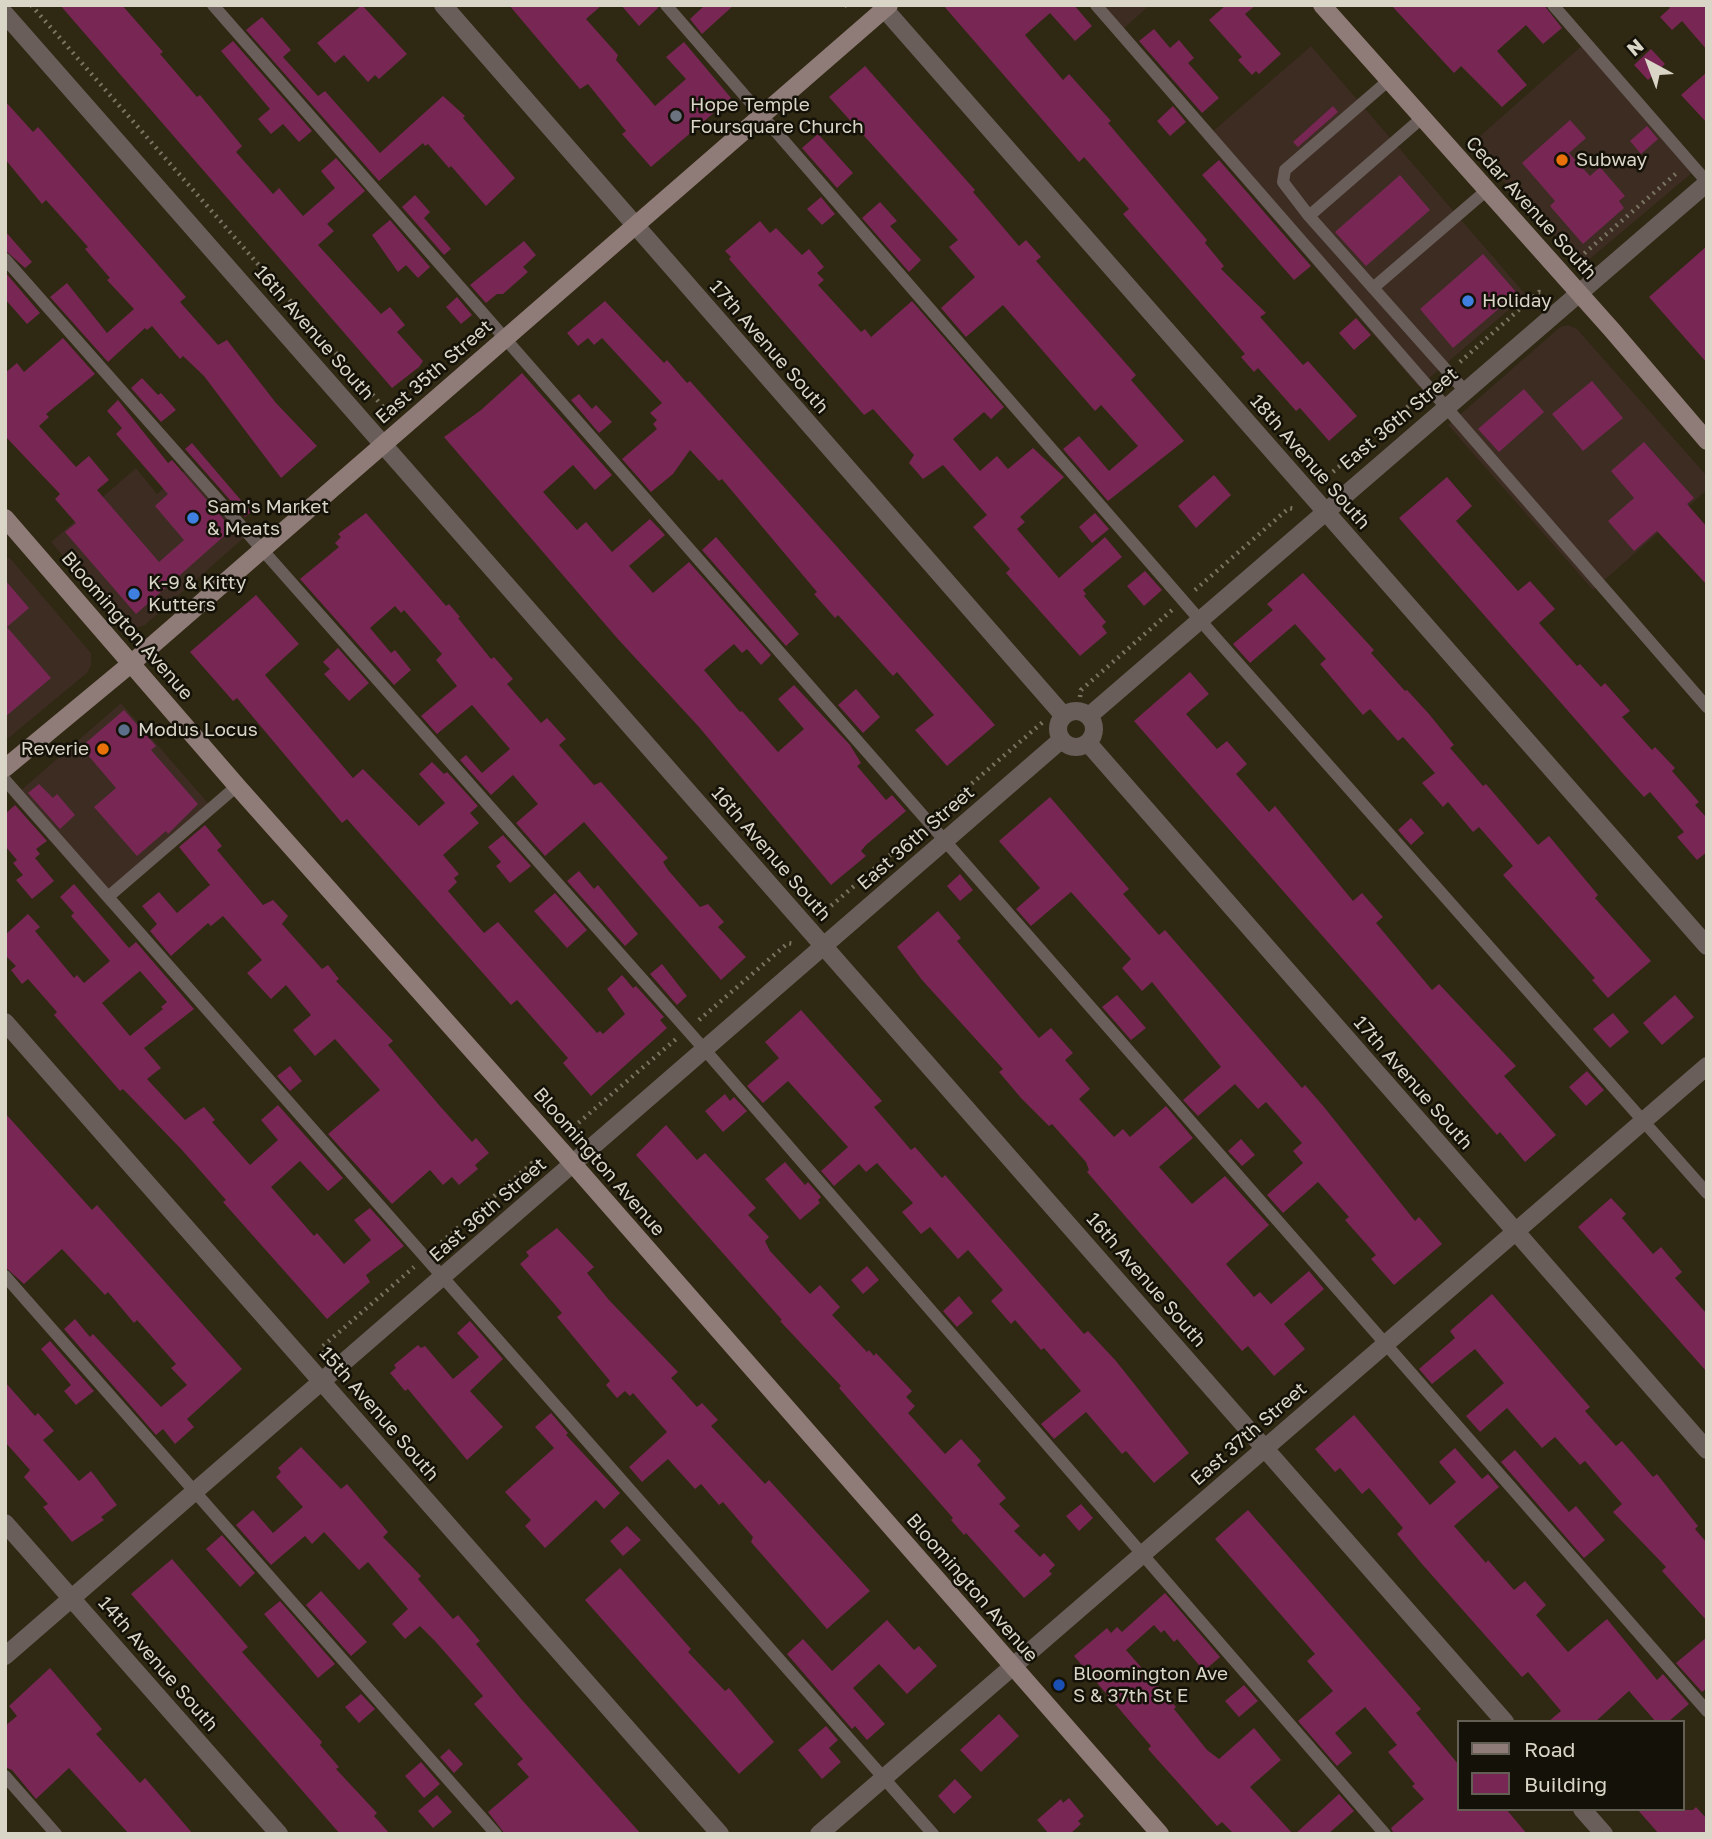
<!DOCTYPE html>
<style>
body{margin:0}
#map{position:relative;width:1712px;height:1839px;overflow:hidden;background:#2f2812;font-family:"Golos Text",sans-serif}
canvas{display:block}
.frame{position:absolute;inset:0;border:7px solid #d9d5c7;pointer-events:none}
.legend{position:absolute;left:1457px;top:1720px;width:228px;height:91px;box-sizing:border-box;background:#141108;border:2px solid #635f54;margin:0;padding:9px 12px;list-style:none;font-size:21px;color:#d9d5c7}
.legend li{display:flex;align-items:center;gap:14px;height:35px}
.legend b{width:35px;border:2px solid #635f54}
.north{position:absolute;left:1614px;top:28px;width:70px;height:70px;-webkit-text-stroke:5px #141108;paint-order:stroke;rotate:319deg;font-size:19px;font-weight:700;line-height:28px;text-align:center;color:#d9d5c7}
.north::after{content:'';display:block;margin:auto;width:24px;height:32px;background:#d9d5c7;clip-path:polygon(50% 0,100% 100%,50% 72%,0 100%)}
</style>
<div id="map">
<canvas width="1712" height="1839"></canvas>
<div class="frame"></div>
<ul class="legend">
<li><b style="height:9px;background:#8f7b77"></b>Road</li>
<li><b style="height:19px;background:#782754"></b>Building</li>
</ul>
<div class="north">N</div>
</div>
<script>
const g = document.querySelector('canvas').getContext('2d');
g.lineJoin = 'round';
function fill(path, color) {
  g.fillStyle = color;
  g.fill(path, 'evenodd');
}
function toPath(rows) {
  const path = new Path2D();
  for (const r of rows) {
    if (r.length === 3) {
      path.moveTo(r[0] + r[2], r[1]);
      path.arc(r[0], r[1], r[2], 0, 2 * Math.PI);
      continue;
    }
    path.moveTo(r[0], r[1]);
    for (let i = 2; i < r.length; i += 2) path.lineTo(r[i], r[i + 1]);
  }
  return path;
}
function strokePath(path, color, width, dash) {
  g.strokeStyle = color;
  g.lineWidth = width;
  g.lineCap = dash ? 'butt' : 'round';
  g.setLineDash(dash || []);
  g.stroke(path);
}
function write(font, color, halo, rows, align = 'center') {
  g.font = font + ' "Golos Text",sans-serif';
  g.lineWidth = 5;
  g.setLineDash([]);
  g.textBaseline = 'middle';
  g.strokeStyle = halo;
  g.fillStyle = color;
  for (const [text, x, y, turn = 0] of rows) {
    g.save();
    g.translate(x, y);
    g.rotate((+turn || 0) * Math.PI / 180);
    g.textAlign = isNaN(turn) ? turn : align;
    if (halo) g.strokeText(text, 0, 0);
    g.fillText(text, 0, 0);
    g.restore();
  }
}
const commercial = toPath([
 [1108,5,1150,5,1122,30,1104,9],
 [1586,42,1699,167,1585,263,1575,258,1470,145],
 [1311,46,1526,295,1419,387,1204,139],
 [1568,325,1577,329,1707,476,1707,490,1593,590,1448,425,1560,327],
 [189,467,247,535,145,625,136,628,120,624,51,542,136,468,157,494],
 [9,557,91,653,91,665,87,673,5,741,5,560],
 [121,703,215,811,107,906,12,798]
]);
const building = toPath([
 [60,5,122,5,163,52,160,54,197,97,200,95,242,146,236,152,273,194,279,188,303,216,335,188,321,171,336,158,365,191,327,224,334,231,318,245,381,314,390,307,405,325,397,332,423,361,419,367,392,388],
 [362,5,407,54,379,79,375,75,368,82,344,55,335,63,317,43],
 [509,5,602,5,586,19,618,55,616,60,655,106,686,79,666,57,684,42,731,98,651,167,622,134,626,131,588,84,580,89],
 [621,5,657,5,658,8,639,26],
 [705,5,734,5,702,34,690,19],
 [943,5,1074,5,1092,26,1075,41,1050,13,1025,35,1063,80,1069,74,1111,121,1108,123,1207,240,1205,243,1224,266,1221,269,1266,313,1260,317,1303,365,1308,361,1357,416,1329,441,1300,408,1296,411,1258,368,1254,372,1241,357,1245,354,1123,214,1129,209,1084,157,1079,162],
 [1226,5,1256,5,1245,14,1281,54,1259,74,1256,71,1252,75,1238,60,1242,57,1209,20],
 [1391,5,1544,5,1562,28,1543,44,1526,25,1497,51,1527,85,1502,107,1461,66,1454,73],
 [1668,5,1707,5,1707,50,1682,21,1672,30,1660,17,1670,8],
 [262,17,291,50,283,57,318,96,325,91,380,153,443,96,465,116,463,118,515,178,486,206,451,166,449,168,428,144,425,146,423,143,379,181,246,30],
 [1154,29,1170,48,1179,40,1194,58,1188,63,1219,98,1202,113,1139,41],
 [233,41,312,131,299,142,283,124,271,134,258,119,270,109,221,51],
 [1651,49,1665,64,1648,80,1634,65],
 [865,66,975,190,973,192,1019,246,1026,240,1041,257,1036,261,1136,375,1131,380,1184,441,1108,501,1063,449,1079,436,1109,471,1138,446,1101,405,1095,411,1003,305,966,337,941,308,975,277,949,247,958,240,829,97],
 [1707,72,1707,123,1681,95],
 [5,101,33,132,38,127,186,297,180,302,218,345,227,340,276,403,317,446,281,478,204,376,183,356,180,359,152,326,147,330,145,328,108,362,50,297,67,283,107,333,134,309,107,280,110,278,85,249,88,247,46,200,42,204,5,159],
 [1173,106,1186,122,1170,136,1157,121],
 [1333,106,1338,112,1298,147,1293,142],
 [1570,120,1586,138,1569,153,1590,176,1600,167,1625,196,1619,201,1624,208,1583,244,1550,206,1555,201,1522,163],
 [1647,126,1658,139,1641,154,1630,141],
 [818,134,853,173,837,188,802,148],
 [1219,160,1311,266,1294,280,1202,175],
 [1400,175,1430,210,1366,266,1335,232],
 [415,195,430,212,424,218,451,249,444,255,402,207],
 [821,197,835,214,822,225,807,209],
 [880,202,897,221,890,226,921,260,909,272,862,218],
 [390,220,430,267,418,278,406,265,398,272,372,235],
 [760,221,770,233,776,228,802,255,809,249,824,267,817,273,824,280,818,285,861,332,865,329,871,337,912,301,1004,407,991,419,984,412,953,439,980,471,997,456,1008,469,1033,448,1064,477,1020,517,1025,522,1017,529,1059,578,1105,537,1122,557,1083,590,1086,594,1084,596,1106,622,1102,626,1107,633,1080,656,1006,573,1010,569,973,527,987,515,943,465,923,479,909,463,914,455,873,409,864,415,729,259,731,257,725,251],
 [5,231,32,262,25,268,5,250],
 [524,241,536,255,523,267,528,272,503,294,497,294,486,303,470,285],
 [1707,246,1707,363,1649,297],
 [1483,254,1517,293,1453,348,1420,309],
 [5,272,40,313,27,324,5,299],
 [457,297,472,315,461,324,446,307],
 [605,301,664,363,667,360,687,383,690,381,995,725,947,766,915,730,934,715,897,672,893,676,838,615,835,618,814,594,817,592,722,479,719,481,690,450,673,474,651,492,622,459,657,429,653,424,657,420,650,413,662,403,602,338,594,345,588,338,578,346,567,333],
 [1356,318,1371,335,1354,350,1339,333],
 [63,338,95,374,46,414,49,417,39,426,76,467,89,456,109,480,97,490,159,562,184,540,155,506,168,494,116,434,122,428,107,411,118,400,168,463,172,460,232,529,136,614,65,532,76,523,55,499,60,494,5,436,5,373,17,363,24,372],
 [522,373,612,475,595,490,573,465,543,492,577,530,586,522,612,552,650,519,665,535,629,566,653,593,689,562,771,655,761,665,747,649,742,653,734,644,704,670,740,712,742,711,778,752,804,729,778,699,794,685,850,745,861,763,857,766,886,800,892,795,906,811,866,845,861,851,866,856,831,885,699,727,617,638,444,437,481,410],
 [142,378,158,395,161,393,176,410,161,422,131,388],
 [1592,381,1623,418,1583,451,1552,414],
 [1524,389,1544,412,1499,452,1478,429],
 [579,394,592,409,596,405,612,422,599,433,571,400],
 [1644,442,1694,498,1687,504,1707,527,1707,585,1657,531,1634,551,1608,521,1634,498,1611,471],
 [192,443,251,512,245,517,185,449],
 [1214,475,1231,495,1196,528,1178,506],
 [1447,477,1472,506,1456,521,1518,591,1530,581,1555,609,1539,623,1577,666,1580,664,1601,687,1605,683,1630,711,1622,717,1652,750,1655,747,1675,768,1672,771,1699,802,1695,805,1707,818,1707,852,1697,860,1677,837,1684,832,1650,792,1644,797,1625,776,1399,518],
 [366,513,446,606,449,604,460,617,458,618,491,659,494,657,513,679,507,684,541,723,547,718,566,739,559,745,594,785,601,782,668,858,663,862,668,870,700,907,708,904,724,922,718,927,746,957,721,980,584,822,545,856,516,823,538,804,513,775,491,795,460,760,466,755,482,773,510,749,472,705,437,734,421,716,457,686,436,660,442,654,404,610,401,613,395,606,370,628,391,653,395,650,411,670,394,685,300,579,339,547,335,543,341,537,338,534],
 [1095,513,1109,529,1092,543,1079,527],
 [716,537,799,634,786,646,702,550],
 [1145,571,1162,590,1144,606,1127,586],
 [1303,573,1374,650,1371,653,1405,691,1407,690,1429,714,1454,745,1450,748,1483,786,1486,784,1538,845,1549,836,1598,895,1595,898,1651,961,1608,998,1592,980,1595,978,1503,875,1513,866,1479,827,1473,832,1448,802,1443,807,1422,783,1435,773,1403,737,1398,741,1370,709,1363,715,1320,664,1326,659,1295,624,1250,663,1233,644,1273,610,1267,604],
 [5,580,29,608,7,627,51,678,5,717],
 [256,595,299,644,265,675,353,778,363,769,419,826,445,803,419,774,432,762,444,774,447,772,478,806,470,813,479,823,443,855,459,874,454,878,457,882,448,891,484,933,498,922,597,1033,600,1031,603,1034,625,1014,607,989,622,975,633,988,636,986,664,1017,660,1020,667,1028,591,1096,563,1063,568,1058,517,1000,511,1005,347,819,342,823,237,698,233,701,190,652],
 [338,648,369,683,349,701,324,674,330,669,323,662],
 [1190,672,1209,694,1186,714,1217,749,1227,741,1247,764,1236,774,1269,812,1275,806,1353,901,1362,893,1383,917,1376,923,1432,990,1439,984,1516,1066,1504,1076,1556,1135,1525,1162,1500,1132,1497,1135,1134,721],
 [856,689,880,717,863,733,838,705],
 [124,710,156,746,151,750,198,804,168,834,166,831,137,856,94,807,116,788,81,747],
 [39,784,53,798,57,794,75,815,60,829,28,793],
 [1050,797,1129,889,1123,894,1159,935,1165,930,1302,1088,1305,1085,1324,1107,1415,1221,1419,1217,1442,1244,1394,1285,1371,1259,1376,1255,1345,1220,1349,1217,1318,1182,1283,1213,1267,1195,1303,1163,1293,1151,1302,1143,1266,1102,1258,1109,1235,1084,1198,1116,1183,1100,1221,1067,1152,982,1142,991,1122,968,1131,959,1071,892,1031,926,1016,909,1040,888,999,841],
 [15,805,47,841,36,849,40,854,35,858,54,881,32,899,16,880,23,875,13,863,17,860,5,846,5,814],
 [1411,818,1424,833,1411,845,1398,830],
 [205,825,222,846,217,850,263,905,273,900,288,916,282,924,322,969,328,965,339,979,336,981,393,1041,388,1045,439,1105,472,1142,476,1138,489,1153,475,1165,478,1169,459,1185,452,1177,443,1185,430,1170,392,1204,328,1134,380,1090,335,1039,315,1056,293,1030,311,1015,286,985,271,999,247,973,262,960,223,916,211,926,208,923,171,956,150,931,157,924,142,906,159,892,177,913,210,885,179,847],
 [503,835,531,866,510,883,496,866,501,862,488,847],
 [579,871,594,889,598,885,638,934,625,946,567,881],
 [960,874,973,890,960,901,947,886],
 [74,884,129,948,136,942,194,1009,144,1048,161,1068,147,1079,185,1120,204,1107,215,1120,212,1122,250,1165,278,1140,261,1120,278,1105,343,1178,328,1191,300,1161,271,1187,314,1236,317,1233,344,1264,371,1240,354,1220,370,1208,404,1246,366,1275,370,1282,327,1319,223,1202,226,1200,182,1150,123,1089,120,1091,54,1015,57,1012,28,979,22,984,11,970,16,966,5,955,5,935,28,914,40,927,35,931,74,978,77,975,84,983,110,961,71,916,74,913,60,897],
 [140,971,167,1002,161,1007,163,1009,130,1036,102,1003],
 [555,893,587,930,567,948,534,911],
 [938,911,961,938,957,941,1039,1038,1051,1028,1073,1053,1065,1060,1090,1089,1079,1099,1114,1137,1123,1129,1130,1137,1166,1106,1193,1138,1159,1167,1192,1204,1225,1176,1269,1225,1226,1264,1254,1297,1260,1292,1271,1304,1309,1271,1324,1289,1284,1324,1305,1349,1274,1376,1248,1346,1242,1351,1087,1172,1089,1170,1086,1162,1052,1124,1049,1126,1021,1098,999,1072,1003,1069,922,980,897,947],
 [662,964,687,996,677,1005,650,974],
 [1117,995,1146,1028,1131,1040,1102,1007],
 [1675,995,1694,1017,1662,1045,1643,1023],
 [801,1010,882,1101,874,1107,911,1150,915,1147,942,1178,945,1175,1084,1334,1088,1331,1116,1361,1189,1453,1154,1483,1126,1451,1122,1454,1086,1412,1054,1439,1041,1424,1081,1391,1044,1348,1041,1350,1015,1320,1011,1324,991,1301,1003,1290,968,1250,958,1259,930,1227,921,1234,902,1212,913,1203,877,1163,866,1172,859,1164,834,1186,821,1171,848,1147,788,1081,763,1103,747,1086,779,1058,765,1042],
 [1613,1013,1629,1032,1610,1048,1593,1029],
 [290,1066,302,1081,290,1091,277,1076],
 [1587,1071,1604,1090,1586,1106,1569,1087],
 [725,1094,730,1101,734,1097,747,1111,723,1132,705,1111],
 [5,1113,92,1210,97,1205,242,1369,187,1419,194,1427,175,1444,163,1429,156,1435,64,1329,75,1319,90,1337,93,1334,161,1407,187,1385,171,1368,176,1364,137,1320,134,1323,108,1292,105,1295,62,1249,24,1284,5,1267],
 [666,1125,697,1160,705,1153,756,1208,748,1215,769,1237,765,1241,770,1251,810,1294,820,1285,840,1307,832,1315,867,1352,869,1350,874,1356,876,1353,912,1391,906,1397,915,1406,908,1413,945,1454,961,1439,981,1461,977,1465,1006,1498,999,1504,1020,1526,1014,1531,1040,1557,1044,1553,1055,1565,1049,1571,1052,1574,1024,1598,966,1533,964,1535,951,1520,953,1518,839,1388,841,1386,780,1321,782,1320,636,1155],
 [1241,1139,1255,1155,1242,1166,1228,1151],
 [785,1162,805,1185,808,1182,821,1197,818,1200,820,1203,800,1220,765,1179],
 [1611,1198,1626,1214,1622,1218,1653,1254,1661,1247,1682,1272,1675,1278,1707,1314,1707,1372,1578,1227],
 [557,1228,594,1267,587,1273,609,1300,678,1372,671,1378,697,1407,702,1403,718,1420,711,1426,765,1484,769,1480,870,1591,827,1629,751,1542,753,1537,723,1502,719,1505,701,1484,695,1489,668,1459,642,1482,629,1467,667,1432,633,1393,630,1396,625,1391,617,1398,606,1385,610,1381,557,1317,562,1313,520,1264,529,1256,526,1252],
 [867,1266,879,1280,863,1294,851,1280],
 [1492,1294,1590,1407,1585,1411,1616,1446,1622,1441,1653,1477,1657,1474,1698,1526,1695,1529,1707,1543,1707,1621,1662,1571,1666,1567,1613,1512,1622,1504,1585,1461,1580,1465,1555,1437,1542,1448,1507,1408,1480,1432,1466,1416,1504,1383,1475,1349,1432,1384,1419,1369,1455,1338,1450,1331],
 [959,1296,973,1313,957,1327,943,1311],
 [470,1321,503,1359,470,1391,503,1427,467,1460,408,1389,405,1391,390,1373,396,1368,394,1365,418,1345,421,1348,425,1346,453,1379,479,1357,457,1333],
 [50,1341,94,1391,76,1405,64,1391,71,1385,41,1349],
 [5,1382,35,1416,38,1413,54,1431,43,1440,79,1481,91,1471,117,1505,101,1517,104,1520,72,1542,43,1507,48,1504,24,1477,30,1470,5,1442],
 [551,1413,568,1433,566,1435,620,1493,604,1509,596,1500,545,1548,525,1526,531,1520,505,1492,554,1448,535,1427],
 [1354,1415,1430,1505,1456,1482,1439,1462,1455,1448,1482,1479,1488,1474,1499,1487,1454,1526,1486,1563,1488,1560,1514,1590,1525,1581,1546,1605,1536,1615,1568,1652,1607,1619,1657,1680,1663,1674,1689,1704,1668,1722,1656,1722,1629,1691,1595,1722,1548,1722,1561,1711,1528,1672,1522,1677,1422,1564,1397,1534,1403,1528,1369,1488,1362,1494,1340,1468,1335,1472,1315,1449],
 [301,1447,341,1489,347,1484,388,1532,383,1537,421,1576,418,1579,453,1619,458,1615,480,1641,476,1644,522,1700,641,1834,505,1834,488,1812,529,1777,517,1764,523,1759,474,1704,483,1696,435,1641,420,1626,405,1639,392,1624,408,1609,368,1562,359,1570,324,1532,312,1544,305,1536,271,1565,236,1525,253,1510,273,1533,303,1507,276,1477,281,1472,278,1468],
 [1515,1450,1569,1512,1576,1506,1605,1540,1584,1558,1501,1462],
 [1081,1504,1093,1518,1079,1531,1066,1516],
 [1248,1510,1421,1709,1416,1713,1458,1764,1458,1809,1506,1809,1527,1834,1394,1834,1391,1828,1424,1799,1412,1786,1415,1784,1388,1752,1397,1745,1365,1707,1335,1733,1352,1753,1337,1766,1298,1721,1333,1691,1307,1661,1315,1654,1215,1539],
 [627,1526,641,1540,623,1556,610,1541],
 [222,1535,255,1573,240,1587,206,1549],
 [172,1559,248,1647,242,1652,322,1742,320,1745,339,1767,336,1769,377,1813,374,1816,390,1834,340,1834,131,1594],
 [620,1568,691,1649,688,1652,725,1691,729,1688,774,1742,739,1774,585,1600],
 [321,1591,367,1642,351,1656,306,1605],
 [1165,1593,1220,1657,1204,1671,1177,1639,1174,1642,1164,1630,1161,1633,1154,1625,1126,1650,1176,1707,1174,1709,1207,1750,1219,1759,1254,1728,1281,1760,1250,1787,1293,1834,1234,1834,1222,1822,1217,1826,1164,1767,1148,1749,1151,1746,1074,1656,1107,1628,1111,1633,1117,1627,1122,1632],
 [280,1601,335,1664,318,1678,264,1614],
 [887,1620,914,1650,919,1646,937,1666,907,1694,879,1664,853,1688,885,1724,867,1740,855,1726,852,1729,787,1654,803,1639,832,1671],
 [1707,1637,1707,1688,1702,1692,1676,1663],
 [50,1668,102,1729,96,1734,140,1783,145,1778,193,1834,129,1834,69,1768,36,1799,12,1770,5,1767,5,1726,17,1716,9,1706],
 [1244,1685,1258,1701,1239,1717,1225,1701],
 [361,1694,375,1709,359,1723,345,1707],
 [999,1714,1019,1736,981,1772,960,1750],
 [826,1726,838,1740,829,1748,841,1762,822,1779,798,1750],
 [449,1749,463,1764,454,1773,440,1757],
 [421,1762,440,1784,424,1798,405,1776],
 [955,1779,972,1797,954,1814,938,1796],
 [1339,1794,1354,1811,1328,1834,1295,1834],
 [437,1795,452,1812,433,1828,418,1811],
 [1069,1798,1084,1816,1078,1821,1081,1824,1070,1834,1049,1834,1037,1820,1061,1799,1063,1803],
 [1696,1807,1707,1819,1707,1834,1659,1834,1637,1809,1693,1810]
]);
const path = toPath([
 [31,5,385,409],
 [846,5,848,7],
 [1579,258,1679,171],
 [1460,362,1539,292,1544,293],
 [1326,483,1327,477,1419,397],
 [1195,590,1289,508,1297,509],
 [1080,697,1081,690,1172,610],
 [940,811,1044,721],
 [825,917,825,911,918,831],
 [699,1020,788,943,795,944],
 [576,1129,577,1124,676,1039],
 [436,1247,532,1163,538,1163],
 [323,1353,323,1346,414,1267]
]);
const lane = toPath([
 [213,5,1707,1711],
 [666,5,1199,619,1707,1193],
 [1096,5,1707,707],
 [1553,5,1707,182],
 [1423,117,1309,216,1465,391],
 [1309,216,1283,182,1285,170,1389,80],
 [5,259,705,1050,1385,1834],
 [1373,288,1487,190],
 [5,780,933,1834],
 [108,897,237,786],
 [5,1276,496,1834],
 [5,1776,56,1834]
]);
const street = toPath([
 [443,5,1064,716],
 [881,5,1707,946],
 [5,14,1505,1722],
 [1076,729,18],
 [1089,716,1707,183],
 [1088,743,1707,1450],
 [5,1022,720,1834],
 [5,1523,279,1834],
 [5,1656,1061,740],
 [1582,1809,1604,1834],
 [819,1834,1707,1066]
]);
const secondary = toPath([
 [1322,5,1612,330,1707,441],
 [5,518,237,786,574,1165,1160,1834],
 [5,768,133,662,889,5]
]);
const markers = [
 [676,116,7,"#6b7280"],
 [1562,160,7,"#e8710a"],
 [1468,301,7,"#3f7fe0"],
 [193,518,7,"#3f7fe0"],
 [134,594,7,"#3f7fe0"],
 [124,730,7,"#5c6f8a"],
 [103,749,7,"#e8710a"],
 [1059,1685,7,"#1a4fb4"]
];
const poiNames = [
 ["Hope Temple",690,105],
 ["Foursquare Church",690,127],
 ["Subway",1576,160],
 ["Holiday",1482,301],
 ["Sam's Market",207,507],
 ["& Meats",207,529],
 ["K-9 & Kitty",148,583],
 ["Kutters",148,605],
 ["Modus Locus",138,730],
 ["Reverie",89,749,"right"],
 ["Bloomington Ave",1073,1674],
 ["S & 37th St E",1073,1696]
];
const streetNames = [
 ["Cedar Avenue South",1531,208,48],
 ["16th Avenue South",314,333,49],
 ["17th Avenue South",769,347,49],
 ["East 35th Street",434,372,-41],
 ["East 36th Street",1399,419,-40],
 ["18th Avenue South",1310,462,49],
 ["Bloomington Avenue",127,626,49],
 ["East 36th Street",916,838,-41],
 ["16th Avenue South",771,854,49],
 ["17th Avenue South",1413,1083,49],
 ["Bloomington Avenue",599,1162,49],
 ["East 36th Street",488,1210,-41],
 ["16th Avenue South",1146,1280,49],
 ["15th Avenue South",379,1414,49],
 ["East 37th Street",1249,1434,-41],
 ["Bloomington Avenue",972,1588,49],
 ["14th Avenue South",158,1664,49]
];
fill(commercial, '#3c2c22');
fill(building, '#782754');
strokePath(path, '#797461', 4.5, [2, 5]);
strokePath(lane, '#6a5e5b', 12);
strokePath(street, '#6a5e5b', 18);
strokePath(secondary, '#8f7b77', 18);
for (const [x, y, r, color] of markers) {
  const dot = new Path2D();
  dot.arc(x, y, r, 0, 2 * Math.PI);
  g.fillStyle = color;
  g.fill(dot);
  strokePath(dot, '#141108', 2.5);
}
write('19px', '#d9d5c7', '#141108', poiNames, 'left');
write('19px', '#d9d5c7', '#141108', streetNames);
</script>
